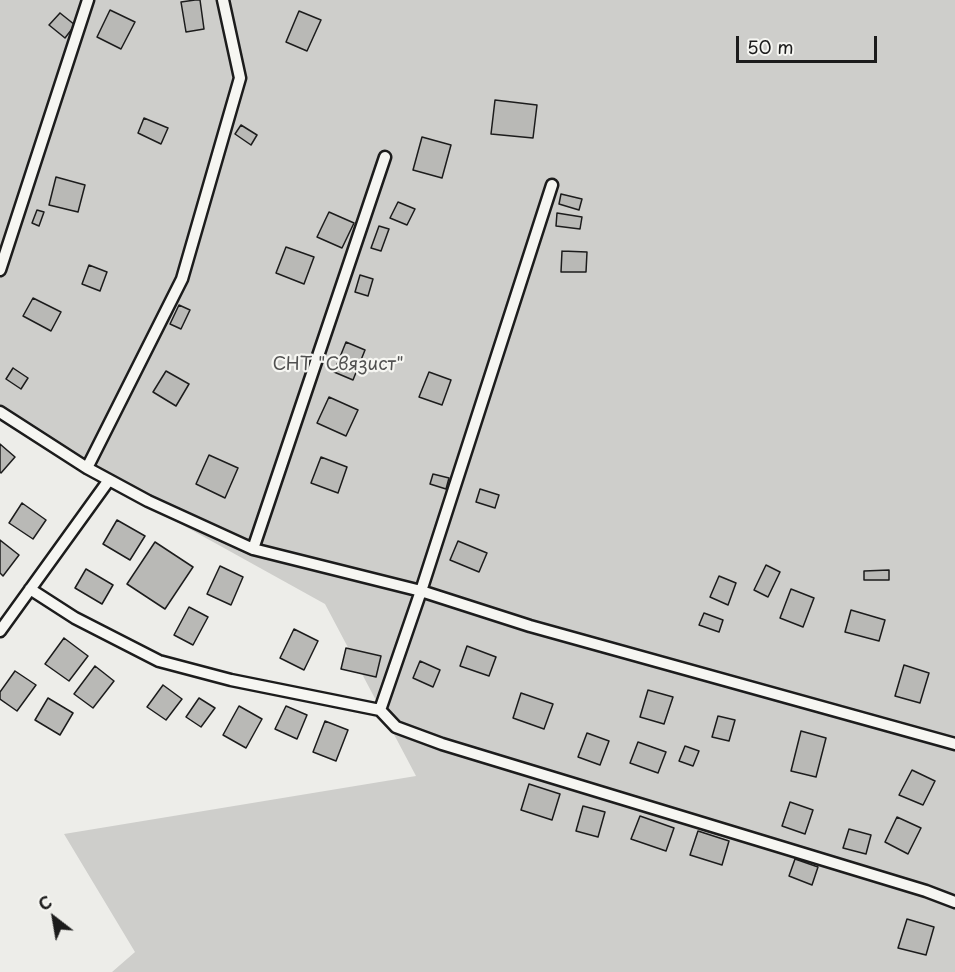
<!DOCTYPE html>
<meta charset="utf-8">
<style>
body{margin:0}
#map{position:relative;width:955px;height:972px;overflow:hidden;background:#edede9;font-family:"Playpen Sans",sans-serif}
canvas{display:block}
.north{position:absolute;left:24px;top:888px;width:60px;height:60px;-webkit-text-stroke:4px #f6f6f2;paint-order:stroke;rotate:329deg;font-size:16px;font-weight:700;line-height:24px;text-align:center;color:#1c1c1c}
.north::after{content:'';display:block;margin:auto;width:21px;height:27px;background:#1c1c1c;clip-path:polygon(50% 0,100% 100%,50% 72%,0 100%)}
.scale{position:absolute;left:736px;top:36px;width:141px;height:27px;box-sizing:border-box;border:3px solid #1c1c1c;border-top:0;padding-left:8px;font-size:18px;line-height:21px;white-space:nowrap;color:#1c1c1c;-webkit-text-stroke:4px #f6f6f2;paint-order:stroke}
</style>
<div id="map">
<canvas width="955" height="972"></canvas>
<div class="north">С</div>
<div class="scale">50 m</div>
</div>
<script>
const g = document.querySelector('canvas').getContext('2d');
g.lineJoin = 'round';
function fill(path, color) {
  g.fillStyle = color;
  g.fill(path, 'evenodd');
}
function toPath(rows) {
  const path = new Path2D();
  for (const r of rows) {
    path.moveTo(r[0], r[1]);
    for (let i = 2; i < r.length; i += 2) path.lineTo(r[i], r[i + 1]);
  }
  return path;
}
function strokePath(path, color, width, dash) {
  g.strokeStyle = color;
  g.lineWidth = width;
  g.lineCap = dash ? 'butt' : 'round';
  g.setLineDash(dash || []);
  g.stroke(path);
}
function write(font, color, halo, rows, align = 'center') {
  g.font = font + ' "Playpen Sans",sans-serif';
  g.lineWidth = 4.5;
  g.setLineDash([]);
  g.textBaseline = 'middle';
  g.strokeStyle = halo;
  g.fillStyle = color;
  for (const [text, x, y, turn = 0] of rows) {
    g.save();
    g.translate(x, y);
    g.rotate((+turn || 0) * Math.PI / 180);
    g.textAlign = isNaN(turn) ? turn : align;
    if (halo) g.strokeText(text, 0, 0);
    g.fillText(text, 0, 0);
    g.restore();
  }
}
const green = toPath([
 [0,0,955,0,955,972,112,972,135,952,64,834,416,776,325,604,132,497,0,415]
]);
const building = toPath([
 [195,0,200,0,204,29,186,32,181,2,195,0],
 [110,10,135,22,121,49,97,37,110,10],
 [299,11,321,20,307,51,286,42,299,11],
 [60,13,75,25,65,38,49,25,60,13],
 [495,100,537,105,533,138,491,134,495,100],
 [144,118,168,128,161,144,138,133,144,118],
 [241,125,257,135,251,145,235,134,241,125],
 [422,137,451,145,442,178,413,170,422,137],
 [56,177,85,185,78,212,49,205,56,177],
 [561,194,582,199,579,210,559,204,561,194],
 [398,202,415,209,407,225,390,218,398,202],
 [37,210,44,212,39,226,32,223,37,210],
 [329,212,354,223,342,248,317,237,329,212],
 [557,213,582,217,580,229,556,226,557,213],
 [379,226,389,229,381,251,371,248,379,226],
 [286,247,314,257,304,284,276,273,286,247],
 [562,251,587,252,586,272,561,272,562,251],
 [89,265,107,272,100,291,82,284,89,265],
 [360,275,373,279,368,296,355,292,360,275],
 [33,298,61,312,51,331,23,316,33,298],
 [179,305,190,310,181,329,170,324,179,305],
 [346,342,365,350,353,380,334,372,346,342],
 [13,368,28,378,21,389,6,379,13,368],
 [166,371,189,384,176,406,153,392,166,371],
 [429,372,451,380,442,405,419,397,429,372],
 [329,397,358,410,346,436,317,423,329,397],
 [0,444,15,457,1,473,0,472,0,444],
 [209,455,238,468,225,498,196,484,209,455],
 [321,457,347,467,338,493,311,483,321,457],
 [433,474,449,478,446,489,430,484,433,474],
 [480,489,499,495,495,508,476,502,480,489],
 [22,503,46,520,33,539,9,523,22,503],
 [117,520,145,536,130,560,103,544,117,520],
 [0,540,19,555,3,576,0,573,0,540],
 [458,541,487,553,479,572,450,560,458,541],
 [155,542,193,567,165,609,127,584,155,542],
 [766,565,780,572,768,597,754,590,766,565],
 [220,566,243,577,231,605,207,594,220,566],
 [86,569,113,585,102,604,75,588,86,569],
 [889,570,889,580,864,580,864,571,889,570],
 [719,576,736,583,728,605,710,597,719,576],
 [791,589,814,598,803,627,780,618,791,589],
 [189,607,208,617,193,645,174,635,189,607],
 [851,610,885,620,879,641,845,632,851,610],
 [704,613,723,620,719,632,699,625,704,613],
 [294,629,318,641,304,670,280,658,294,629],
 [64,638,88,656,69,681,45,664,64,638],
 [467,646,496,657,489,676,460,666,467,646],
 [346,648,381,656,376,677,341,669,346,648],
 [420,661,440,670,433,687,413,678,420,661],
 [904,665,929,673,920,703,895,696,904,665],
 [95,666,114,681,93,708,74,694,95,666],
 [15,671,36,685,17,711,0,699,0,692,15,671],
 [163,685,182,699,166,720,147,707,163,685],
 [648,690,673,697,664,724,640,717,648,690],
 [521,693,553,704,544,729,513,718,521,693],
 [48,698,73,713,60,735,35,720,48,698],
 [199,698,215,708,201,727,186,717,199,698],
 [239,706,262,719,246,748,223,735,239,706],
 [286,706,307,715,297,739,275,729,286,706],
 [718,716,735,720,729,741,712,737,718,716],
 [325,721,348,730,336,761,313,752,325,721],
 [801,731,826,738,816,777,791,771,801,731],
 [587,733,609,741,600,765,578,757,587,733],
 [638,742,666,752,658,773,630,763,638,742],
 [685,746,699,751,693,766,679,761,685,746],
 [912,770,935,781,923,805,899,795,912,770],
 [529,784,560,794,552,820,521,810,529,784],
 [790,802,813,810,805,834,782,826,790,802],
 [583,806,605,812,598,837,576,831,583,806],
 [640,816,674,828,666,851,631,839,640,816],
 [897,817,921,828,908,854,885,842,897,817],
 [849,829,871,835,866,854,843,848,849,829],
 [698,831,729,841,722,865,690,855,698,831],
 [795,859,818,867,812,885,789,876,795,859],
 [907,919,934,927,926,955,898,948,907,919]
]);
const service = toPath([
 [0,270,88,0],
 [0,412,87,468,148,501,253,549,421,591,530,626,955,744],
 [87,468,182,279,240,78,223,0],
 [253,549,385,157],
 [30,589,75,618,159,661,231,680,380,710,396,727,442,744,926,891,955,902],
 [0,631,109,480],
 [380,710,421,591,552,185]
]);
const parkNames = [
 ["СНТ \"Связист\"",338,365]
];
fill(green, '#cececb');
fill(building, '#b9b9b6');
strokePath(building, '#1c1c1c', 1.5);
strokePath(service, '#1c1c1c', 15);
strokePath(service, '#f6f6f2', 10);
write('18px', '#515151', '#f6f6f2', parkNames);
</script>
